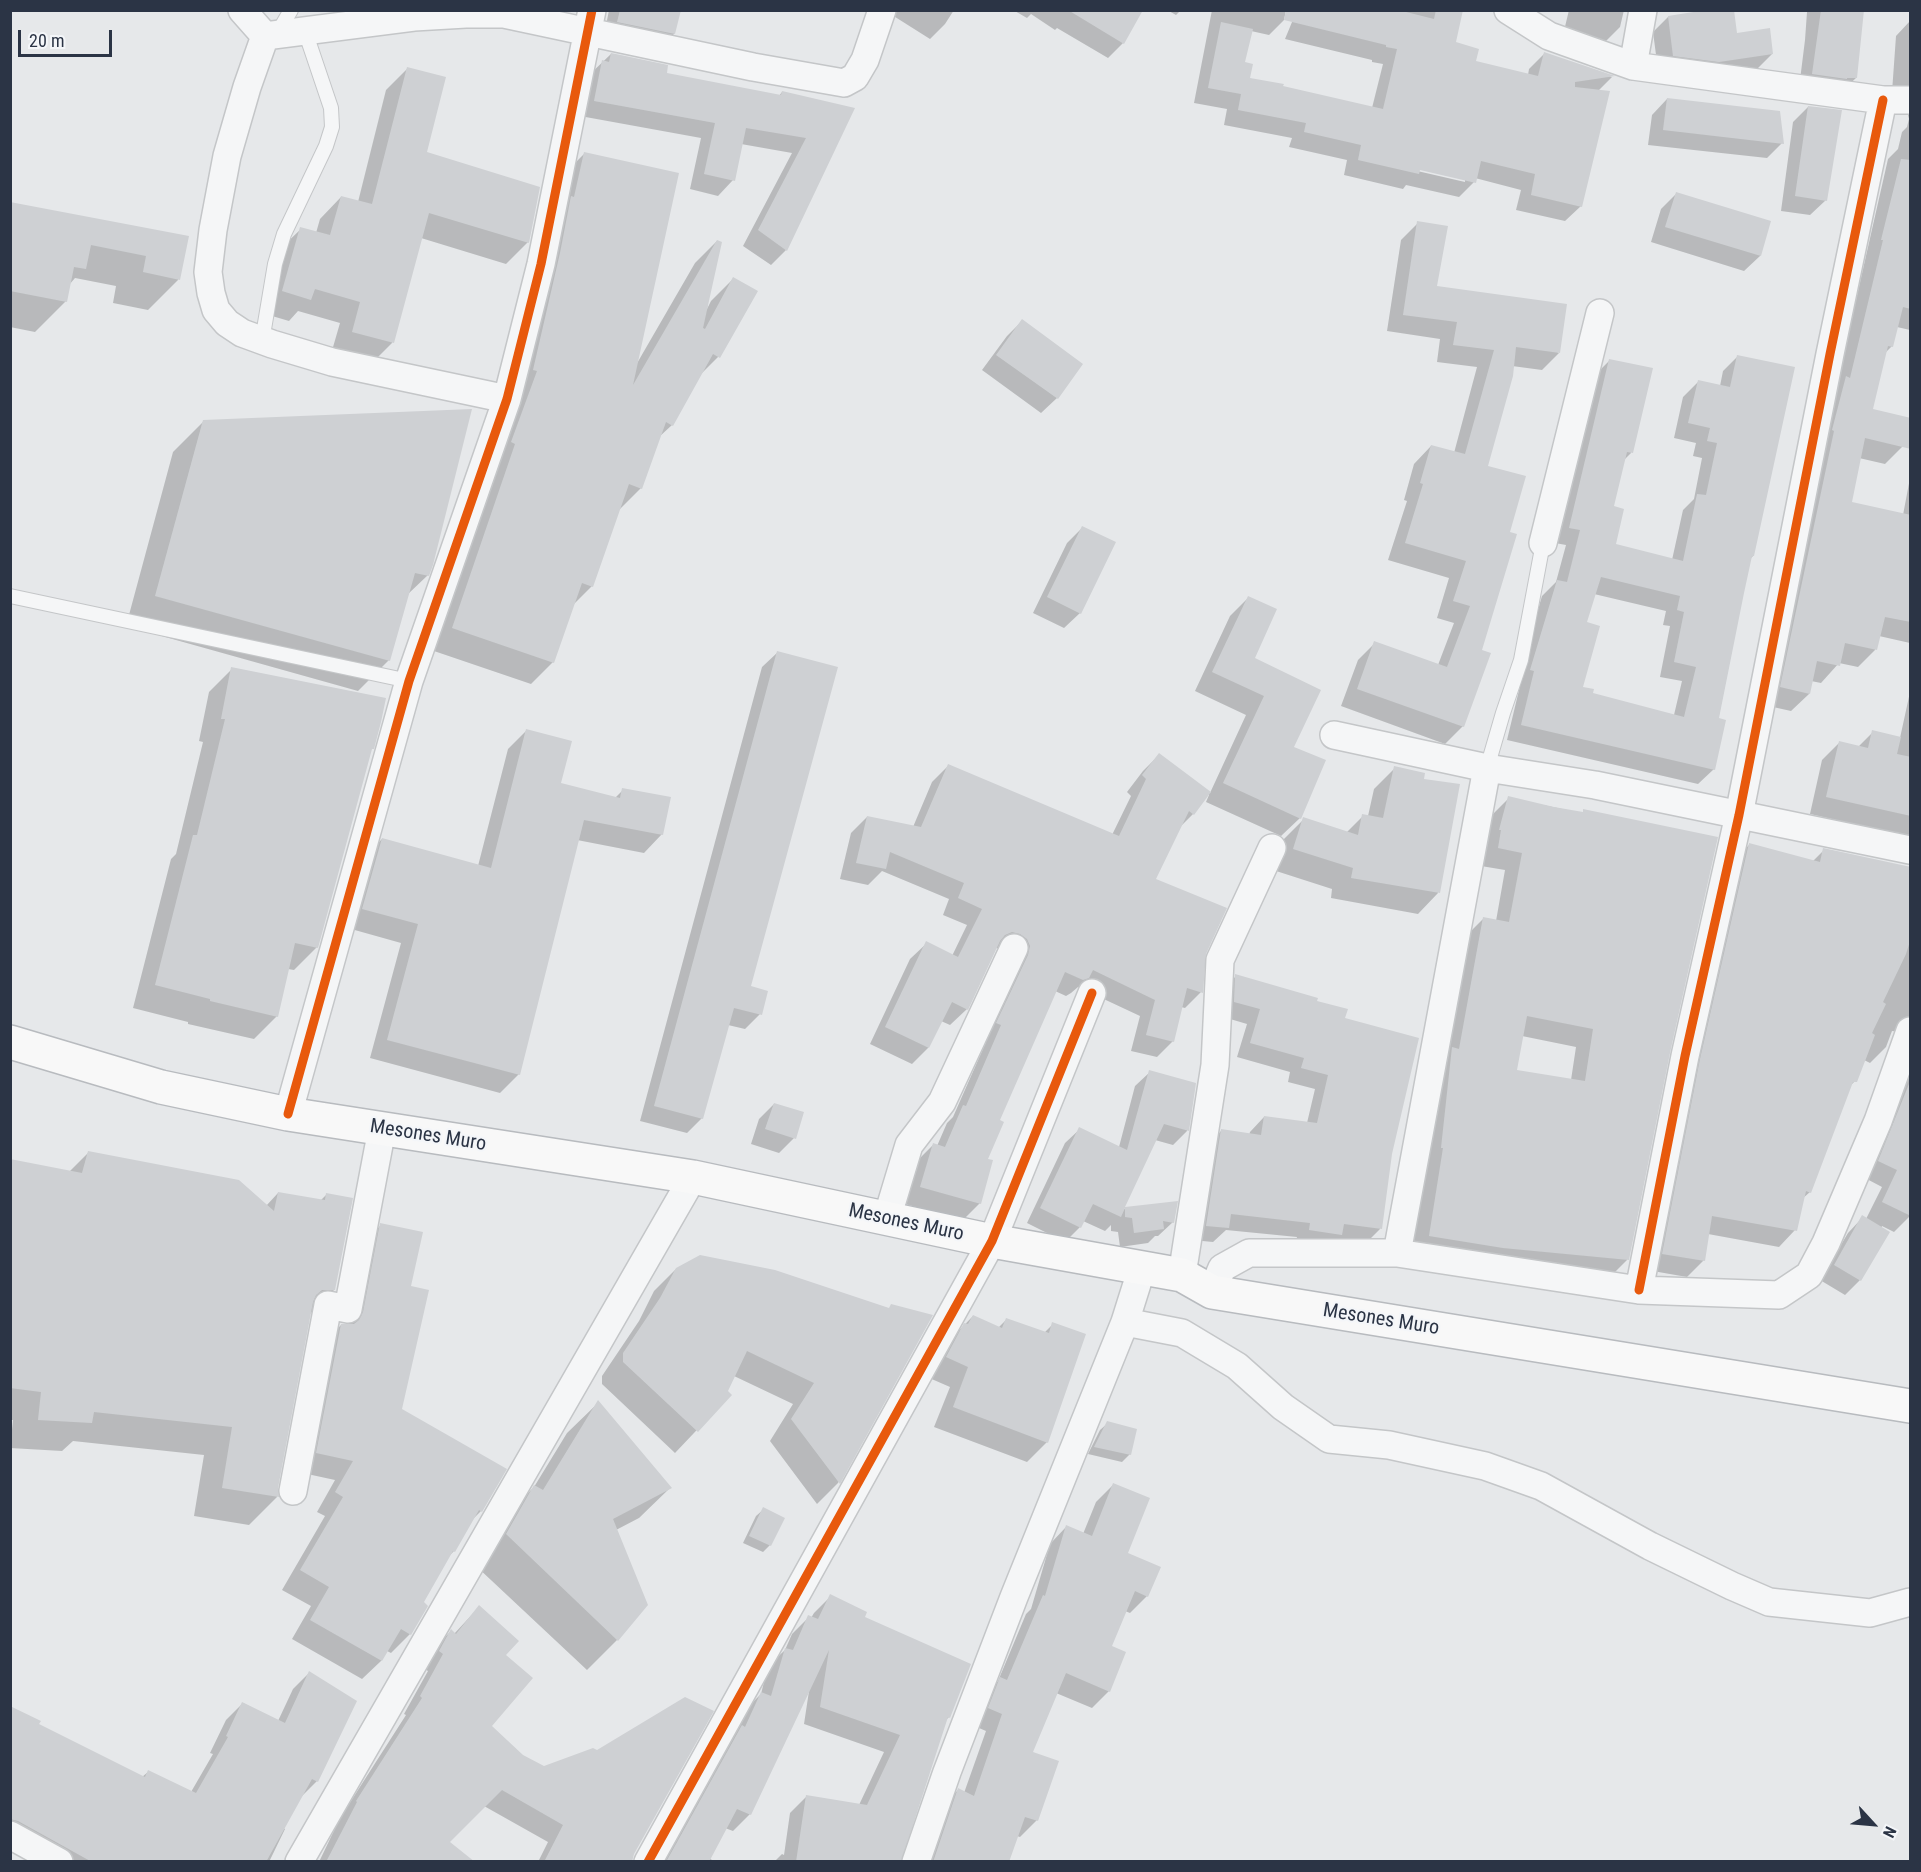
<!DOCTYPE html>
<style>
body{margin:0}
#map{position:relative;width:1921px;height:1872px;overflow:hidden;background:#e6e8ea;font-family:"Roboto Condensed",sans-serif}
canvas{display:block}
.frame{position:absolute;inset:0;border:12px solid #2b3445;pointer-events:none}
.north{position:absolute;left:1843px;top:1794px;width:60px;height:60px;-webkit-text-stroke:4px #f4f6f9;paint-order:stroke;rotate:116deg;font-size:16px;font-weight:700;line-height:24px;text-align:center;color:#2b3445}
.north::after{content:'';display:block;margin:auto;width:21px;height:27px;background:#2b3445;clip-path:polygon(50% 0,100% 100%,50% 72%,0 100%)}
.scale{position:absolute;left:18px;top:30px;width:94px;height:27px;box-sizing:border-box;border:3px solid #2b3445;border-top:0;padding-left:8px;font-size:18px;line-height:21px;white-space:nowrap;color:#2b3445;-webkit-text-stroke:4px #f4f6f9;paint-order:stroke}
</style>
<div id="map">
<canvas width="1921" height="1872"></canvas>
<div class="frame"></div>
<div class="north">N</div>
<div class="scale">20 m</div>
</div>
<script>
const g = document.querySelector('canvas').getContext('2d');
g.lineJoin = 'round';
function fill(path, color) {
  g.fillStyle = color;
  g.fill(path, 'evenodd');
}
function toPath(rows) {
  const path = new Path2D();
  for (const r of rows) {
    path.moveTo(r[0], r[1]);
    for (let i = 2; i < r.length; i += 2) path.lineTo(r[i], r[i + 1]);
  }
  return path;
}
function strokePath(path, color, width, dash) {
  g.strokeStyle = color;
  g.lineWidth = width;
  g.lineCap = dash ? 'butt' : 'round';
  g.setLineDash(dash || []);
  g.stroke(path);
}
function write(font, color, halo, rows, align = 'center') {
  g.font = font + ' "Roboto Condensed",sans-serif';
  g.lineWidth = 4.5;
  g.setLineDash([]);
  g.textBaseline = 'middle';
  g.strokeStyle = halo;
  g.fillStyle = color;
  for (const [text, x, y, turn = 0] of rows) {
    g.save();
    g.translate(x, y);
    g.rotate((+turn || 0) * Math.PI / 180);
    g.textAlign = isNaN(turn) ? turn : align;
    if (halo) g.strokeText(text, 0, 0);
    g.fillText(text, 0, 0);
    g.restore();
  }
}
const shadow = toPath([
 [609,10,679,10,674,34,659,48,604,36],
 [895,10,954,10,945,24,930,39,892,15],
 [1013,10,1142,10,1123,43,1108,58,1057,28,1055,30,1031,14,1027,18],
 [1167,10,1181,10,1176,15],
 [1212,10,1286,10,1284,20,1269,35,1251,31,1243,63,1248,79,1372,108,1383,64,1372,62,1372,60,1285,39,1297,10,1462,10,1454,43,1474,62,1528,75,1529,69,1545,53,1612,77,1598,91,1581,206,1565,221,1516,210,1521,190,1475,178,1474,182,1459,197,1406,185,1403,189,1344,175,1347,160,1289,147,1292,138,1224,125,1227,109,1194,103],
 [1413,167,1465,179,1465,182,1413,170],
 [1569,10,1624,10,1620,27,1604,43,1563,35],
 [1798,10,1863,10,1856,78,1841,92,1799,88,1805,40,1807,12],
 [1668,17,1735,35,1772,54,1757,69,1703,76,1658,70,1653,32],
 [1910,21,1910,93,1892,92,1896,36],
 [611,54,665,74,779,96,782,92,853,109,786,250,771,265,743,246,792,153,741,144,733,180,718,196,690,189,701,138,580,116,587,77],
 [407,69,425,153,528,242,506,264,421,238,392,343,371,364,331,354,340,323,298,311,289,321,262,313,279,250,301,229,316,233,320,219,341,197,358,202,386,90],
 [1910,98,1910,330,1897,327,1892,346,1885,353,1871,410,1903,446,1885,464,1859,458,1850,504,1903,515,1910,478,1910,643,1879,636,1875,650,1858,667,1839,663,1821,683,1811,681,1809,694,1791,711,1764,705,1888,159,1898,149,1902,132,1907,127,1909,119,1907,111],
 [1667,99,1782,143,1767,158,1648,145,1652,115],
 [1808,107,1826,200,1810,215,1781,211,1793,122],
 [584,154,636,365,695,263,717,241,707,309,711,301,733,279,718,357,698,377,672,425,659,437,641,488,619,510,592,586,572,606,553,662,531,684,431,650,562,176],
 [1677,193,1770,222,1760,256,1744,271,1651,242,1661,209],
 [10,203,187,238,178,280,148,310,113,303,116,286,75,278,69,285,66,301,35,332,10,327],
 [1418,223,1436,288,1559,353,1542,370,1512,366,1486,467,1508,533,1463,726,1445,744,1341,706,1358,660,1375,643,1438,665,1454,623,1437,618,1449,578,1388,560,1407,501,1404,500,1414,464,1431,446,1454,453,1477,367,1437,362,1440,339,1387,331,1401,240],
 [1022,321,1057,398,1041,413,982,370,1007,336],
 [1738,356,1753,556,1750,559,1718,720,1714,769,1698,784,1507,740,1520,686,1516,685,1542,596,1556,582,1566,545,1555,543,1594,376,1609,361,1631,453,1623,461,1612,507,1614,545,1672,560,1683,510,1694,499,1702,458,1693,456,1696,443,1674,438,1683,397,1698,382,1720,386,1723,371],
 [1594,594,1666,611,1663,625,1670,626,1660,677,1682,681,1674,715,1591,694,1581,688,1586,623],
 [204,421,428,575,407,595,389,660,358,691,126,626,173,452],
 [1082,528,1080,613,1064,628,1033,613,1067,543],
 [1248,598,1253,659,1292,747,1300,818,1281,836,1206,802,1209,795,1207,794,1193,814,1179,828,1154,880,1204,953,1201,992,1185,1008,1181,1007,1173,1041,1157,1057,1131,1051,1140,1016,1078,987,1071,993,1066,996,1055,991,998,1121,986,1160,980,1203,963,1220,905,1204,917,1161,933,1145,937,1146,947,1123,953,1117,986,1042,981,1039,1004,949,995,948,967,1009,950,1025,941,1021,928,1048,912,1064,870,1044,910,959,927,943,952,956,967,925,943,915,949,899,882,871,868,885,840,879,851,833,867,817,913,827,932,782,948,766,1112,835,1131,796,1127,792,1143,771,1159,755,1210,793,1246,715,1195,691,1230,616],
 [778,652,750,987,760,1014,745,1029,728,1025,702,1118,687,1133,640,1121,762,667],
 [232,669,370,751,317,947,294,970,288,969,277,1016,254,1039,188,1024,188,1022,133,1008,171,859,176,854,203,742,199,741,209,692],
 [1910,692,1910,837,1810,814,1822,760,1839,743,1858,747,1873,732,1900,738],
 [526,731,560,784,615,798,623,790,662,834,644,853,577,840,519,1074,500,1093,370,1058,401,943,344,927,363,858,382,839,478,866,508,749],
 [1395,768,1422,781,1438,893,1418,914,1331,898,1332,889,1273,870,1283,840,1304,819,1346,833,1363,816,1368,816,1374,789],
 [1509,798,1582,813,1584,811,1668,1052,1627,1260,1609,1278,1411,1254,1465,937,1483,919,1496,921,1505,870,1481,866,1491,816],
 [1522,1036,1576,1047,1571,1080,1516,1071],
 [1749,845,1812,862,1824,850,1910,869,1910,1216,1894,1232,1882,1226,1860,1280,1845,1295,1820,1280,1848,1233,1863,1217,1866,1219,1882,1187,1863,1177,1898,1032,1892,1031,1886,1047,1870,1063,1864,1060,1855,1081,1850,1086,1810,1192,1802,1199,1795,1230,1779,1247,1708,1234,1704,1260,1687,1277,1647,1270,1733,861],
 [1236,976,1316,1002,1343,1020,1391,1154,1380,1229,1366,1243,1336,1239,1326,1249,1295,1244,1297,1237,1226,1230,1213,1242,1192,1240,1207,1146,1221,1131,1249,1135,1250,1132,1264,1117,1307,1123,1315,1089,1288,1082,1290,1072,1237,1057,1247,1024,1220,1016,1221,991],
 [1150,1072,1194,1084,1187,1131,1173,1145,1155,1140,1123,1209,1176,1202,1173,1222,1158,1236,1155,1236,1148,1243,1120,1247,1118,1232,1111,1231,1111,1225,1105,1231,1083,1221,1080,1227,1065,1242,1027,1223,1065,1143,1080,1129,1119,1147,1135,1086],
 [774,1104,794,1138,779,1153,751,1144,759,1119],
 [88,1153,266,1206,278,1193,320,1201,327,1194,334,1290,309,1315,276,1488,277,1497,249,1525,194,1516,204,1455,73,1441,62,1451,10,1448,13,1420,10,1420,10,1160,69,1172],
 [381,1225,410,1287,401,1410,505,1470,481,1511,471,1521,454,1551,447,1558,422,1602,410,1634,391,1653,387,1651,381,1661,362,1679,292,1639,311,1606,282,1590,325,1516,317,1512,335,1480,298,1472,322,1344,341,1325,346,1325,362,1244],
 [676,1269,931,1316,838,1483,817,1504,770,1441,793,1404,734,1376,726,1391,730,1395,675,1453,602,1384,602,1376,639,1321,654,1291],
 [973,1316,998,1328,1006,1320,1044,1333,1053,1324,1047,1442,1027,1462,934,1427,950,1387,927,1377,945,1345],
 [598,1403,670,1488,639,1518,616,1530,617,1640,587,1670,476,1566,504,1517,534,1487,567,1433],
 [1108,1423,1130,1454,1122,1462,1088,1454,1100,1430],
 [1113,1485,1126,1553,1147,1596,1130,1613,1125,1611,1110,1647,1109,1691,1092,1708,1056,1693,1031,1753,1037,1820,1020,1837,1017,1836,1008,1862,923,1862,941,1807,958,1790,964,1793,986,1731,972,1725,984,1696,998,1681,1026,1614,1031,1609,1050,1544,1066,1527,1083,1534,1096,1502],
 [764,1509,770,1545,763,1552,743,1543,756,1516],
 [831,1596,863,1617,949,1717,945,1721,899,1862,774,1862,782,1854,784,1855,790,1813,807,1796,859,1805,884,1752,804,1724,809,1691,750,1814,733,1831,725,1828,709,1858,715,1862,660,1862,745,1710,761,1694,768,1666,785,1650,792,1634,809,1617,811,1618,814,1613],
 [479,1607,504,1656,490,1726,633,1854,631,1862,538,1862,548,1842,484,1806,448,1842,460,1862,319,1862,340,1818,406,1715,404,1714,428,1671,423,1668,434,1648,451,1631,454,1634],
 [309,1673,317,1781,301,1797,283,1828,285,1829,269,1862,45,1862,10,1843,10,1707,37,1725,142,1777,148,1772,191,1792,213,1754,210,1753,226,1720,243,1703,278,1721,293,1689]
]);
const building = toPath([
 [620,10,681,10,675,34,617,22],
 [1068,10,1143,10,1124,44],
 [1286,10,1398,10,1434,19,1436,10,1463,10,1456,42,1479,49,1476,61,1538,76,1544,52,1615,76,1575,82,1575,87,1610,91,1582,207,1531,195,1535,174,1481,161,1476,183,1420,170,1419,174,1358,160,1361,145,1304,132,1306,123,1238,110,1241,94,1208,88,1221,22,1253,29,1245,62,1253,64,1250,78,1284,84,1283,86,1383,109,1397,49,1386,47,1386,45,1284,20],
 [1706,10,1734,10,1737,33,1770,28,1773,54,1719,62,1673,56,1668,16],
 [1821,10,1864,10,1857,78,1847,78,1847,79,1812,74],
 [611,53,668,65,667,73,781,95,782,91,855,108,787,251,758,230,806,138,746,128,735,181,704,174,715,123,594,101,602,60,609,62],
 [407,67,446,77,427,152,540,187,529,243,429,213,394,343,352,332,360,302,315,289,311,300,282,291,300,227,330,235,341,196,372,204],
 [1667,98,1780,111,1784,144,1663,130],
 [1808,106,1842,110,1827,201,1795,196],
 [584,152,679,173,633,385,717,240,722,242,703,328,705,329,733,277,758,291,720,358,713,354,673,426,666,422,642,489,629,484,593,587,582,583,554,663,452,628,515,444,511,442,537,371,533,370,560,253,571,196,574,197],
 [1901,159,1911,160,1911,309,1903,307,1893,347,1888,346,1873,409,1911,418,1911,449,1865,438,1852,502,1911,515,1911,622,1885,617,1877,650,1845,643,1840,666,1817,661,1810,694,1780,687,1834,431,1832,430,1846,376,1850,378,1883,240,1881,240],
 [1676,192,1771,221,1761,256,1665,227],
 [10,202,189,236,180,280,143,272,146,256,91,245,86,269,74,267,67,302,10,291],
 [1417,221,1448,226,1437,286,1567,304,1560,353,1516,347,1513,376,1488,466,1526,476,1510,532,1517,534,1482,650,1491,653,1464,727,1357,689,1374,641,1447,667,1470,606,1453,601,1466,561,1405,543,1423,484,1420,483,1431,445,1465,454,1494,350,1453,345,1457,322,1403,315],
 [1022,319,1083,364,1058,399,996,355],
 [1737,355,1795,367,1754,556,1752,556,1744,593,1719,718,1726,720,1715,770,1521,725,1534,671,1530,670,1557,580,1567,582,1580,530,1569,528,1609,359,1653,368,1633,453,1627,452,1614,506,1624,509,1616,544,1683,561,1697,494,1706,495,1717,443,1707,441,1710,428,1688,423,1698,380,1730,387],
 [1601,577,1680,596,1677,610,1684,612,1674,662,1696,667,1684,717,1593,693,1594,689,1583,687,1600,626,1587,622],
 [472,409,433,565,429,576,415,573,390,661,155,596,203,420],
 [1082,526,1116,542,1081,614,1047,597],
 [1248,596,1277,609,1255,658,1321,690,1294,747,1326,760,1301,819,1223,783,1264,696,1212,672],
 [777,651,838,667,751,986,768,991,762,1015,734,1008,703,1119,654,1106],
 [231,667,386,698,381,722,374,749,372,749,318,948,295,943,278,1017,210,1001,210,999,155,985,193,835,197,835,225,719,221,719],
 [526,729,572,741,561,783,620,798,622,788,671,797,663,835,584,820,520,1075,387,1040,418,924,362,909,382,838,491,868],
 [1872,730,1901,737,1897,754,1911,757,1911,816,1826,797,1839,741,1868,748],
 [1159,753,1211,792,1194,815,1189,811,1156,879,1227,908,1206,954,1203,993,1187,988,1174,1042,1146,1035,1155,1000,1093,970,1089,978,1083,980,1065,972,1000,1120,1004,1122,988,1159,993,1160,981,1204,920,1187,933,1143,945,1147,963,1105,966,1106,1001,1025,996,1023,1028,955,1030,946,1027,939,1020,934,1012,932,1005,935,1000,941,968,1010,952,1002,929,1048,885,1027,926,941,958,957,982,909,958,898,964,883,890,852,886,869,856,863,867,816,921,827,948,764,1119,836,1146,779,1142,775],
 [1394,766,1425,773,1424,779,1460,784,1440,893,1351,878,1353,868,1293,849,1303,817,1358,835,1362,814,1383,818],
 [1508,796,1554,807,1583,812,1583,809,1718,837,1670,1053,1629,1260,1503,1248,1429,1236,1443,1148,1441,1148,1452,1047,1459,1049,1483,917,1509,922,1522,853,1498,848,1501,830,1499,830],
 [1527,1016,1593,1029,1585,1081,1517,1070],
 [1749,843,1820,862,1823,848,1911,867,1911,938,1906,954,1883,1002,1886,1004,1872,1033,1875,1035,1857,1082,1853,1082,1811,1193,1806,1191,1797,1231,1712,1216,1705,1261,1662,1254,1700,1059],
 [1235,974,1318,998,1317,1001,1348,1009,1345,1018,1419,1038,1392,1154,1382,1229,1344,1224,1342,1235,1309,1230,1310,1223,1231,1214,1229,1228,1206,1226,1221,1129,1261,1135,1264,1116,1317,1123,1328,1075,1301,1068,1304,1058,1250,1043,1260,1009,1234,1002],
 [1149,1070,1196,1083,1189,1131,1164,1124,1125,1207,1178,1201,1174,1223,1163,1221,1164,1229,1134,1233,1132,1218,1125,1217,1125,1208,1121,1217,1093,1204,1081,1228,1040,1208,1079,1127,1127,1150],
 [1911,1079,1911,1216,1882,1202,1897,1170,1878,1161],
 [774,1103,804,1112,796,1139,765,1129],
 [88,1151,239,1180,274,1211,278,1192,325,1200,326,1193,353,1198,335,1290,322,1290,316,1295,313,1302,278,1488,279,1497,222,1488,232,1427,94,1412,92,1423,38,1420,41,1392,10,1388,10,1159,82,1173],
 [1862,1215,1890,1232,1861,1281,1834,1265],
 [380,1223,423,1232,411,1286,429,1290,402,1409,507,1469,482,1512,479,1510,455,1552,453,1551,424,1602,428,1606,411,1635,401,1629,382,1661,310,1620,329,1587,300,1570,343,1497,335,1492,353,1461,316,1453,341,1324,354,1324,359,1320,363,1312],
 [700,1255,775,1270,889,1308,891,1304,933,1315,840,1484,791,1419,814,1383,747,1351,728,1391,732,1395,698,1432,623,1362,623,1353,660,1298,676,1268],
 [973,1315,1002,1328,1006,1318,1049,1333,1052,1322,1086,1334,1048,1443,953,1407,968,1367,946,1357,964,1323,968,1324],
 [598,1400,672,1488,613,1519,648,1605,618,1641,506,1534,534,1485,543,1490],
 [1107,1421,1137,1429,1131,1455,1094,1447],
 [1113,1483,1150,1498,1128,1553,1161,1567,1148,1597,1135,1591,1112,1646,1126,1652,1110,1692,1066,1673,1033,1752,1059,1761,1038,1821,1025,1817,1009,1862,933,1862,958,1788,974,1796,1002,1714,988,1708,1000,1677,1007,1680,1043,1595,1045,1596,1066,1525,1092,1536],
 [763,1507,785,1518,771,1546,749,1536],
 [830,1594,867,1612,865,1617,971,1664,950,1718,948,1717,901,1862,796,1862,806,1795,867,1805,900,1735,820,1707,829,1650,751,1815,737,1809,709,1862,666,1862,742,1725,745,1727,761,1692,771,1696,785,1648,793,1650,808,1615,818,1619],
 [479,1605,519,1641,506,1655,533,1678,492,1726,523,1755,544,1766,593,1748,597,1750,685,1697,714,1711,634,1854,632,1862,544,1862,563,1825,502,1790,450,1842,475,1862,326,1862,357,1802,356,1801,422,1698,420,1696,443,1654,439,1651,451,1629,456,1634],
 [309,1671,357,1701,318,1782,312,1779,266,1862,92,1862,18,1821,10,1819,10,1706,41,1721,39,1724,145,1777,148,1770,196,1793,228,1737,226,1736,242,1702,285,1723]
]);
const lane = toPath([
 [277,34,291,10],
 [262,341,275,264,284,234,326,146,332,127,331,108,305,31],
 [10,596,409,681],
 [1487,768,1503,713,1521,660,1543,543]
]);
const street = toPath([
 [242,10,265,36,247,87,227,156,213,230,208,272,211,293,216,310,227,323,242,333,272,344,332,362,507,399],
 [1508,10,1549,36,1633,66,1883,100,1910,100],
 [265,36,414,17,466,14,504,14,753,67,844,83,855,77,865,60,882,10],
 [1633,66,1643,10],
 [1543,543,1600,313],
 [1334,735,1487,768,1595,785,1910,850],
 [288,1114,409,681,507,399,541,264,592,10],
 [887,1218,909,1145,942,1102,1014,948],
 [1397,1253,1487,768],
 [1182,1275,1215,1065,1220,960,1272,848],
 [1639,1290,1685,1056,1739,815,1830,354,1883,100],
 [1212,1292,1222,1268,1249,1253,1397,1253,1639,1290,1779,1295,1809,1275,1826,1243,1878,1121,1910,1031],
 [1125,1322,1182,1333,1237,1366,1283,1407,1329,1439,1389,1445,1485,1466,1541,1486,1650,1546,1732,1586,1769,1602,1870,1613,1910,1602],
 [293,1491,328,1305,348,1309,382,1129],
 [10,1835,59,1862],
 [299,1862,693,1177],
 [648,1862,992,1241,1092,993],
 [916,1862,947,1772,1014,1597,1125,1322,1142,1268]
]);
const highway = toPath([
 [10,1042,161,1087,288,1114,693,1177,992,1241,1182,1275,1212,1292,1910,1406]
]);
const cycleway = toPath([
 [288,1114,409,681,507,399,541,264,592,10],
 [1639,1290,1685,1056,1739,815,1830,354,1883,100],
 [648,1862,992,1241,1092,993]
]);
const streetNames = [
 ["Mesones Muro",428,1136,9],
 ["Mesones Muro",906,1223,12],
 ["Mesones Muro",1381,1320,9]
];
fill(shadow, '#0003');
fill(building, '#ced0d3');
strokePath(lane, '#c4c6c8', 16);
strokePath(street, '#c4c6c8', 30);
strokePath(highway, '#b8bbbf', 36);
strokePath(lane, '#f5f6f7', 14);
strokePath(street, '#f5f6f7', 27);
strokePath(highway, '#f8f8f8', 33);
strokePath(cycleway, '#e8590c', 9);
write('20px', '#2b3445', '#f4f6f9', streetNames);
</script>
